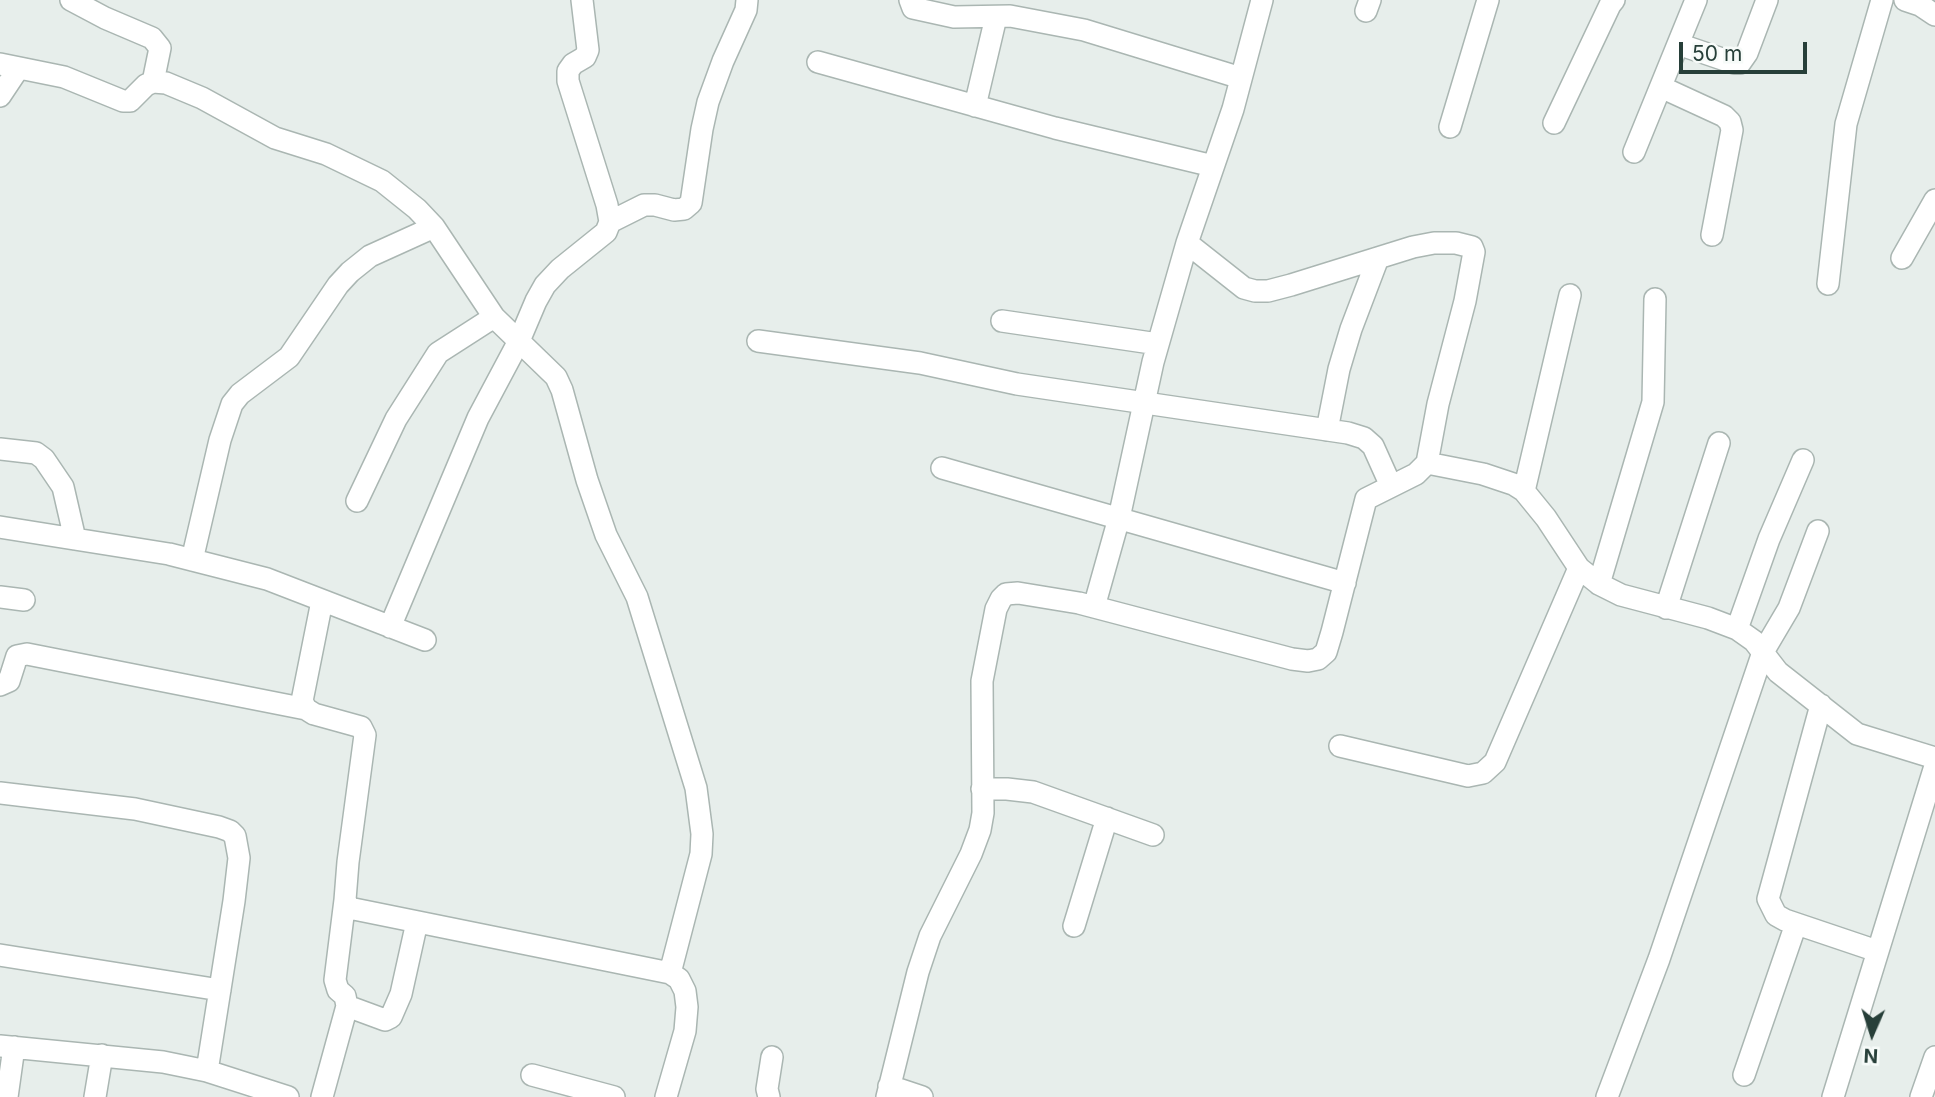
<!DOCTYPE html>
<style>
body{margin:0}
#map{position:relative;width:1935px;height:1097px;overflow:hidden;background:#e7eeeb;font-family:Inter,sans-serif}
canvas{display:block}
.north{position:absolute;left:1837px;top:999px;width:70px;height:70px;-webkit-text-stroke:5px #f7fbf9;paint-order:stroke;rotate:183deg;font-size:19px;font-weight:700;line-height:28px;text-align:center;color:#273f39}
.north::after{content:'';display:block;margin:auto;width:24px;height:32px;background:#273f39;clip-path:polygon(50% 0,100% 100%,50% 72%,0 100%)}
.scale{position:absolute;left:1679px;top:42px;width:128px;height:32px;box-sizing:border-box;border:4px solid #273f39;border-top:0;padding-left:9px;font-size:21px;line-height:24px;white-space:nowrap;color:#273f39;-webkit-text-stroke:5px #f7fbf9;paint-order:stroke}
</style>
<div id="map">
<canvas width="1935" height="1097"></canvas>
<div class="north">N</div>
<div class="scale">50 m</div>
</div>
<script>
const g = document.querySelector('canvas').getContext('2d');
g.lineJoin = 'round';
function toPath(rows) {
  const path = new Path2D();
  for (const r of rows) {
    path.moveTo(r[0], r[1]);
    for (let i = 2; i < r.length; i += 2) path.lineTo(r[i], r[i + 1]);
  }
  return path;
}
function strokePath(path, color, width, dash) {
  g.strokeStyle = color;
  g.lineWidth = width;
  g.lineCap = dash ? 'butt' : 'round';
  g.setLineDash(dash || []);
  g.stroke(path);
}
const minor = toPath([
 [71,0,105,18,152,38,160,48,153,82],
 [910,0,913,8,954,17,1010,16,1084,30,1241,78],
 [1905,0,1920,5,1935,15],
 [1366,11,1370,0],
 [1678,44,1734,63,1740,63,1747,53,1767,0],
 [818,62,1055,128,1213,166],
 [0,64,64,77,123,101,130,101,146,85,153,82,166,83,202,98,275,138,326,154,382,181,417,209,434,227,494,317,556,377,562,390,587,480,606,535,637,597,696,788,702,834,701,854,670,973],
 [1661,87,1724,116,1730,122,1732,130,1712,235],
 [0,96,18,69],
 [975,106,996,17],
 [1554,123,1610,5,1614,0],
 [1450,127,1488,0],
 [1634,152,1696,0],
 [610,222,644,205,655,205,674,210,684,209,691,203,702,129,708,102,723,61,746,10,747,0],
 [1902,258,1935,200],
 [1828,284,1846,124,1882,0],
 [1002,321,1158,344],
 [758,341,920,363,1017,384,1348,433,1364,438,1373,446,1391,486],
 [1327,430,1339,369,1351,329,1378,258],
 [0,449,36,453,44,459,63,487,75,539],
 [1427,463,1483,474,1513,484,1524,491,1546,518,1579,568,1599,584,1621,595,1708,618,1737,629,1754,641,1778,672,1857,734,1935,758],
 [942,468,1345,583],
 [1524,491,1570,295],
 [357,501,396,419,438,353,494,317],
 [0,527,169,554,267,579,425,640],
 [192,560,220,440,232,404,240,394,289,357,338,285,350,272,370,256,434,227],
 [1599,584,1653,402,1655,299],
 [0,597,24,600],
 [322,601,302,701,306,709,314,714,361,727,365,735,348,862,345,900,349,908,670,973,679,979,685,991,687,1007,685,1031,666,1097],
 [1094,607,1119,518,1153,362,1187,243],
 [1666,608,1719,443],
 [390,627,478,418,519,341,536,301,545,285,560,269,606,232,610,222,607,205,568,81,568,71,573,64,585,57,588,50,582,0],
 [1737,629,1769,539,1803,460],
 [0,685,9,681,17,656,27,654,306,709],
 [1821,705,1768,899,1776,915,1785,920,1877,951],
 [1340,746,1468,776,1483,773,1495,762,1579,568],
 [982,789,1007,789,1033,792,1153,835],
 [0,793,135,809,219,827,230,831,235,836,239,858,234,901,207,1071],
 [1074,926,1107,818],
 [0,955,220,990],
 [347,1006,385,1020,391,1017,401,994,417,922],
 [0,1046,163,1062,207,1071,288,1097],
 [532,1075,614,1097],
 [1744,1075,1796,924],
 [889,1086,922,1097],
 [7,1097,14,1047],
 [95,1097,102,1055],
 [322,1097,347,1006,345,996,338,990,335,980,345,900],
 [769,1097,767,1089,772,1057],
 [887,1097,918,972,930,936,971,854,980,830,983,813,982,681,996,609,1001,599,1006,594,1018,593,1079,603,1292,659,1308,661,1318,659,1326,652,1332,632,1366,499,1416,474,1427,463,1438,404,1465,301,1474,252,1472,247,1456,243,1434,243,1413,247,1291,285,1268,291,1255,291,1244,288,1187,243,1233,109,1262,0],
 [1607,1097,1659,959,1763,652,1789,608,1818,531],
 [1833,1097,1935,766],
 [1921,1097,1935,1057]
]);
strokePath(minor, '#aab6b2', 24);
strokePath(minor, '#fff', 21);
</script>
